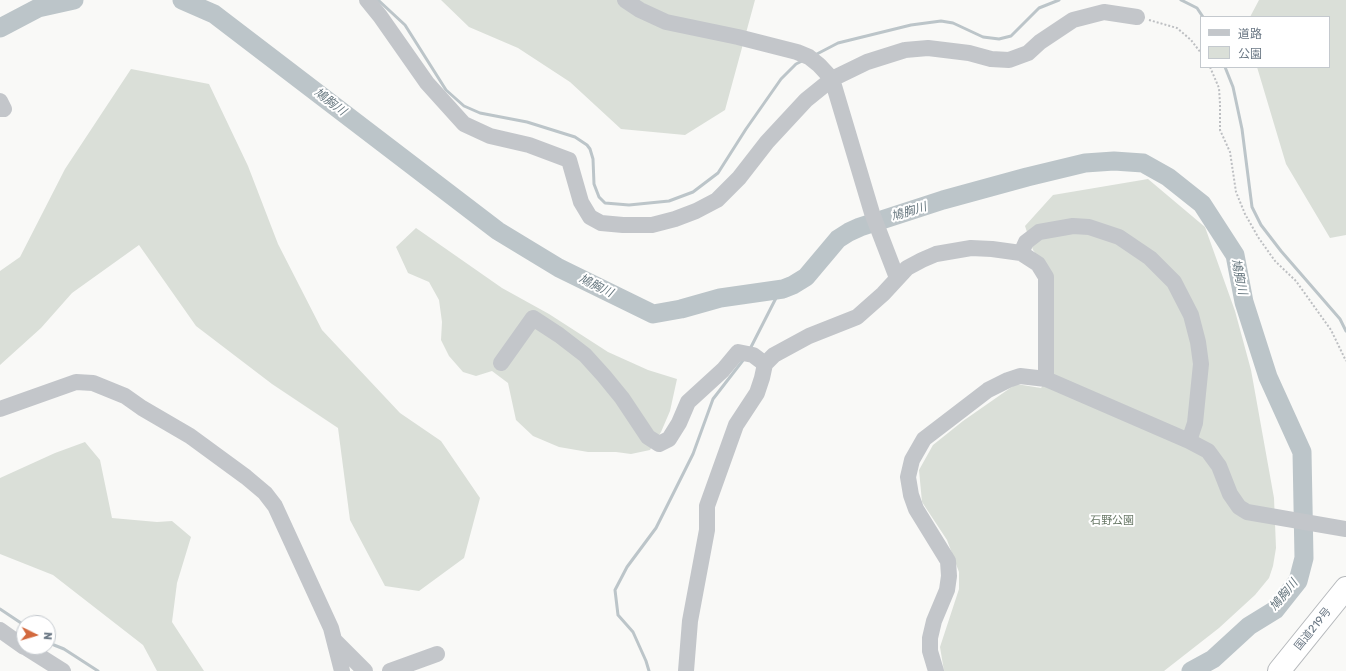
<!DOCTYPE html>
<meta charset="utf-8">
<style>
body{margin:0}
#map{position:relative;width:1346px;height:671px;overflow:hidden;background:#f9f9f7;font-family:Rubik,"Noto Sans JP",sans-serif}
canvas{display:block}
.legend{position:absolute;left:1200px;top:16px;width:130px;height:52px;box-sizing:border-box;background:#fff;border:1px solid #c4c9ce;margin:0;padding:5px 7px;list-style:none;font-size:12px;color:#6b7885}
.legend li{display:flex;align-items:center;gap:8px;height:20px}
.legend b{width:20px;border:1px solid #c4c9ce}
.north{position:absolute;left:16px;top:615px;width:40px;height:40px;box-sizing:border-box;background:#fff;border:1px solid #c4c9ce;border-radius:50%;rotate:95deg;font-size:11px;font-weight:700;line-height:16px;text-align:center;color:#6b7885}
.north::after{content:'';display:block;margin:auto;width:14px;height:18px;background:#d2693e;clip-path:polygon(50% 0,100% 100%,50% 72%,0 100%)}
</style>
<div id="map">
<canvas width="1346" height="671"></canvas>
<ul class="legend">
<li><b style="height:5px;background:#c3c6ca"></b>道路</li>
<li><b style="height:11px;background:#dadfd8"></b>公園</li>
</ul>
<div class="north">N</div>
</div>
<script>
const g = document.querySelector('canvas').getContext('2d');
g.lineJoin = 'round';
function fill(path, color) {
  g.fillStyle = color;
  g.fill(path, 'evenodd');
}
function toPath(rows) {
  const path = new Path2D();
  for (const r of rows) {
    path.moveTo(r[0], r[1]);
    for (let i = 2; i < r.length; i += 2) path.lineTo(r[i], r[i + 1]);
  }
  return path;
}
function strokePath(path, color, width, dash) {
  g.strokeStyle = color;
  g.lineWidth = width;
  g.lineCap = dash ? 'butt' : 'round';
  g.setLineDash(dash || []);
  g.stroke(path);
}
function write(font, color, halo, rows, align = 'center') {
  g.font = font + ' Rubik,"Noto Sans JP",sans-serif';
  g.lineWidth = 4;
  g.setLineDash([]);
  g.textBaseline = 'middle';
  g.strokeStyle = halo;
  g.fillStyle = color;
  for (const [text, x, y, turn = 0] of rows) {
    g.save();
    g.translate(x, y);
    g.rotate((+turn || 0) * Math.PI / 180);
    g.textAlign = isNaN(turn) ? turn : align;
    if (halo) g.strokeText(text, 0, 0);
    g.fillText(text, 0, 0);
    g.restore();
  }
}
const green = toPath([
 [441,0,755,0,725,110,685,135,621,129,570,82,518,48,469,27],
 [1259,0,1346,0,1346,235,1330,238,1286,164,1257,67,1329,67,1329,17,1250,17],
 [131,69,209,84,248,166,278,244,322,330,400,413,441,441,480,498,464,558,419,591,385,586,350,520,338,428,272,384,196,326,139,245,72,293,41,328,0,365,0,271,20,257,65,169],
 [1148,179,1205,227,1235,311,1251,370,1274,498,1276,548,1273,566,1269,578,1255,595,1219,628,1164,671,944,671,940,647,959,589,959,572,947,540,922,502,919,470,933,445,963,421,1016,384,1041,388,1053,372,1052,276,1033,250,1025,226,1053,195],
 [416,228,502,288,549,314,608,352,648,370,677,379,670,411,661,432,650,450,631,454,616,452,588,452,559,447,533,436,516,420,508,383,492,371,476,376,463,372,449,356,441,340,442,322,439,300,429,282,408,273,396,247],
 [85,442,100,460,112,518,157,522,172,521,191,537,177,583,172,622,204,671,157,671,143,645,53,575,0,554,0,478,55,453]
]);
const stream = toPath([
 [378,0,405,25,446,90,464,106,480,113,527,122,575,137,587,145,590,149,593,159,594,184,599,197,605,203,629,205,669,201,693,192,718,173,746,129,781,79,796,64,802,61],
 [1181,0,1197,8,1203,17],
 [815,55,838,43,911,25,941,21,953,23,983,37,999,39,1011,36,1039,8,1059,0],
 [1225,67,1233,87,1242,129,1252,207,1261,225,1281,251,1340,319,1346,331],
 [750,349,776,298,783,289],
 [0,609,24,625],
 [48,642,54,645,64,649,98,671],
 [649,671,646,661,633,632,618,615,615,590,627,567,656,528,693,454,713,399,744,359]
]);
const river = toPath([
 [182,0,214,14,498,231,559,268,653,314,681,309,720,298,783,289,793,285,806,277,838,239,849,232,860,227,943,200,1027,177,1085,163,1114,161,1143,163,1168,177,1202,204,1235,255,1244,302,1268,377,1302,452,1304,558,1298,581,1275,610,1249,626,1213,659,1191,671],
 [0,28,38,8,74,0]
]);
const path = toPath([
 [1149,20,1177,28,1191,40,1201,53],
 [1210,67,1219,88,1220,104,1220,130,1230,152,1236,192,1245,214,1258,237,1275,261,1296,281,1331,330,1346,361]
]);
const minor = toPath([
 [367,0,380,16,427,83,464,124,490,136,529,145,569,160,581,202,590,217,601,223,623,225,652,225,675,219,696,211,717,200,739,178,767,142,806,100,832,79,867,62,905,50,928,48,969,53,991,59,1009,60,1028,53,1040,42,1073,20,1104,12,1137,17],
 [625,0,640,10,666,22,738,37,797,52,809,57,819,65,832,79,872,213,897,278],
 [0,101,4,109,0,109],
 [1021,253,1026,242,1039,232,1073,226,1089,227,1119,237,1150,258,1174,282,1191,315,1198,342,1201,364,1195,423,1189,441],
 [501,363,533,318,559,335,585,355,604,376,622,398,648,437,659,444,669,439,679,423,688,402,723,370,738,352,753,355,765,364],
 [0,409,76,382,93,383,125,396,142,408,190,436,246,477,265,493,275,506,331,628,342,671],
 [0,630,24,647],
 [335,641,365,671],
 [25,647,63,671],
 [390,671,437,654],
 [686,671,690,621,707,530,707,506,736,425,757,393,762,378,765,364,774,355,809,336,857,317,883,294,907,268,922,260,936,254,971,248,992,249,1021,253,1038,264,1046,277,1046,379],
 [936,671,930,651,930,638,934,621,947,590,949,576,948,561,916,509,911,495,908,477,912,460,924,439,988,390,1008,380,1020,376,1046,379,1189,441,1208,451,1219,466,1230,494,1239,507,1247,512,1346,529]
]);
const highway = toPath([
 [1279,671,1346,588]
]);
const parkNames = [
 ["石野公園",1112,521]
];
const streetNames = [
 ["国道219号",1313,629,-51]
];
const waterNames = [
 ["鳩胸川",330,102,37],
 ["鳩胸川",909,212,-17],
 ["鳩胸川",1239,277,78],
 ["鳩胸川",596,286,26],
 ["鳩胸川",1284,595,-51]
];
fill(green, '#dadfd8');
strokePath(stream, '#bcc5c9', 3);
strokePath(river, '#bcc5c9', 19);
strokePath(highway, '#b6b9bc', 24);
strokePath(path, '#bdbfc2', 2, [2, 2]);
strokePath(minor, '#c3c6ca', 16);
strokePath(highway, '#fff', 22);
write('11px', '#677765', '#fff', parkNames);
write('11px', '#6b7885', '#fff', streetNames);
write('italic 12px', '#67777f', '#fff', waterNames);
</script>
